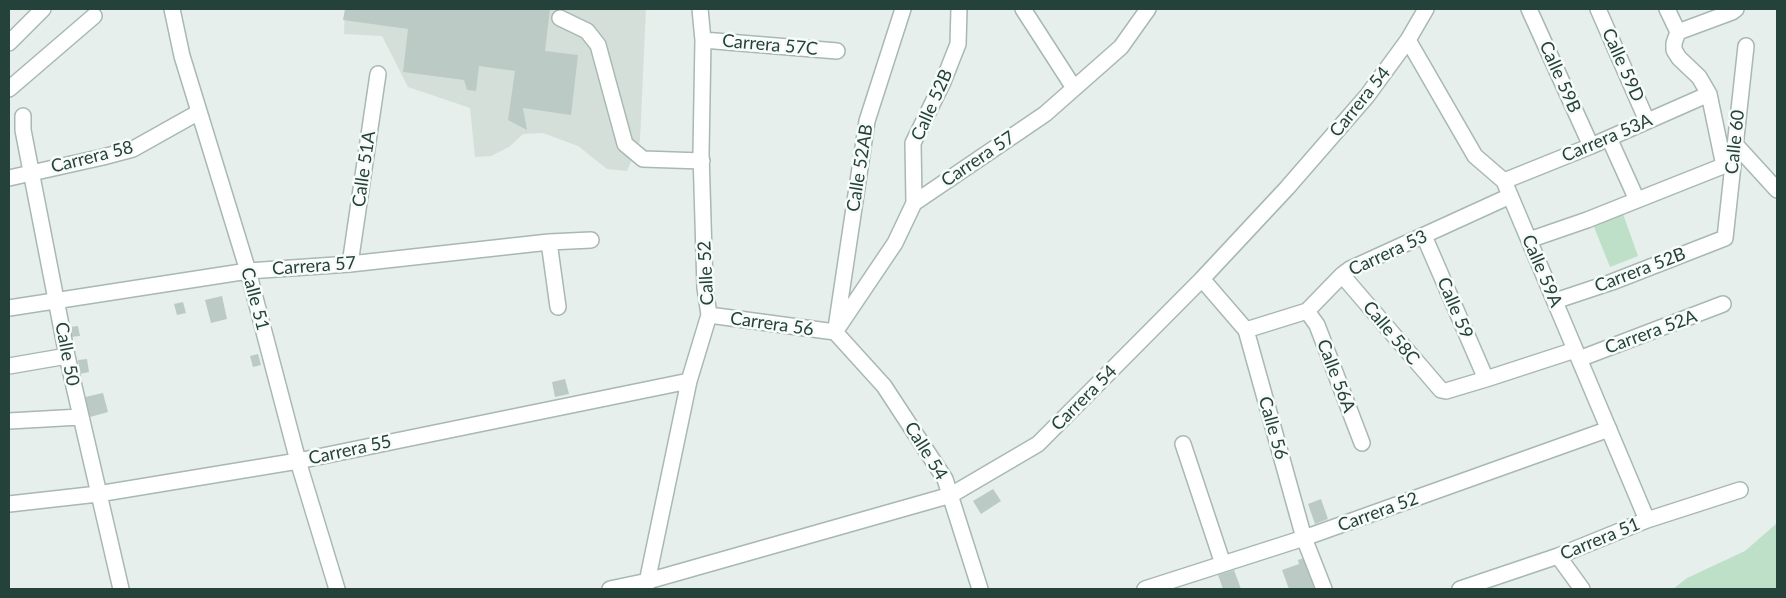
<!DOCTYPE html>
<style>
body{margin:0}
#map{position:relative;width:1786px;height:598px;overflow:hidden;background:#e6efeb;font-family:Lato,sans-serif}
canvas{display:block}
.frame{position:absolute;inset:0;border:10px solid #24423a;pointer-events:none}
</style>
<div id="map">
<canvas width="1786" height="598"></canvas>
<div class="frame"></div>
</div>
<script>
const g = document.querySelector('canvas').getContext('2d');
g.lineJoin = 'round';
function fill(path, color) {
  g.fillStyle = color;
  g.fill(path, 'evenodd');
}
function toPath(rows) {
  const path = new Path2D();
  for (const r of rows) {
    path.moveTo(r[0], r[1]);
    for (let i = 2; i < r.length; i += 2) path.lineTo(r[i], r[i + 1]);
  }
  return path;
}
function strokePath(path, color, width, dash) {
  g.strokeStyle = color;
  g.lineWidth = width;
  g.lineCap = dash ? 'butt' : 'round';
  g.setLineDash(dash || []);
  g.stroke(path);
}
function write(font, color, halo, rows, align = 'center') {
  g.font = font + ' Lato,sans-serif';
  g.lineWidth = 5;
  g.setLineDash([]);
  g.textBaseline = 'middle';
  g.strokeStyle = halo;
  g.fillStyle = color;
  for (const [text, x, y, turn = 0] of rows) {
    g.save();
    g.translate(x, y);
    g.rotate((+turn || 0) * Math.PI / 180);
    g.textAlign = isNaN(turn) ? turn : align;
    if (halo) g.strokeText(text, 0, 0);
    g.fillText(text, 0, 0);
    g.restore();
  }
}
const built = toPath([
 [345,9,646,9,640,141,627,171,607,169,578,146,543,133,523,134,509,147,491,156,475,157,470,108,408,87,382,36,344,34]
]);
const green = toPath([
 [1622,211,1638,256,1610,267,1592,222],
 [1777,523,1777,589,1673,589,1687,578,1745,551]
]);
const building = toPath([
 [345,9,550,9,545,51,578,55,571,115,523,108,527,130,508,120,515,71,479,66,476,91,467,90,464,80,403,72,408,29,343,20],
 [222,296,227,319,211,323,205,300],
 [183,302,186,313,177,315,174,304],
 [78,326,80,336,70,337,69,327],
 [258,354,261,365,253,367,250,356],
 [87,359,89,372,80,374,78,360],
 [565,379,569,394,555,397,552,382],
 [103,393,108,412,90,417,85,397],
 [993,489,1001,501,981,514,973,501],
 [1321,499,1328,519,1315,524,1308,504],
 [1307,557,1317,589,1289,589,1282,570,1299,564,1298,560],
 [1234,570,1241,589,1223,589,1218,575]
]);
const minor = toPath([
 [172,9,182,56,248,271,298,461,337,589],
 [1023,9,1074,88],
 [1529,9,1591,146],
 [1598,9,1647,121],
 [1667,9,1678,32],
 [560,18,587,31,598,45,625,144,643,159,702,161],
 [1678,32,1674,43,1674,50,1679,58,1699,77,1709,94,1724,166],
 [1678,32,1732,12,1736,9],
 [703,40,837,51],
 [1408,40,1475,156,1504,181,1647,520],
 [9,43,43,9],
 [9,89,94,16],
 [23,116,23,130,67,356,121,589],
 [1609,138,1637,200],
 [1735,144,1777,190],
 [9,178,103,157,133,149,199,112],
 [1504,181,1591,146,1709,94],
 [914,203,913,143,943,82,958,44,959,9],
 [1424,236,1486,379],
 [1529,240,1587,220,1733,162],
 [549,242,558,307],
 [350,264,378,74],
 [1342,275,1441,390,1446,391,1486,379,1575,350],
 [1202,279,1246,330,1304,538,1324,589],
 [1555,301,1612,282,1725,238,1746,46],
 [9,308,248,271,350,264,549,242,591,240],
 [1307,311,1317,325,1362,443],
 [709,315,835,332],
 [836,328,867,121,903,9],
 [1246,330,1307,311,1342,275,1350,269,1510,196],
 [835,332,895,243,914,203,1045,114,1121,47,1148,9],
 [835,332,884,386,945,479,980,589],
 [1579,359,1723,304],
 [9,366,67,356],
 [9,421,80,417],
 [1183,444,1223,564],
 [9,504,98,494,298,461,689,381],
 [1558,556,1582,589],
 [646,587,689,381,709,315,705,288,701,153,703,40,700,9],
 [610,589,648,581,951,495,1038,444,1202,279,1287,188,1367,96,1408,40,1426,9],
 [1145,589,1304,538,1609,429],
 [1460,589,1558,556,1647,520,1740,490]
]);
const streetNames = [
 ["Carrera 57C",770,45,5],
 ["Calle 59D",1623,65,66],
 ["Calle 59B",1560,77,66],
 ["Carrera 54",1360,102,-51],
 ["Calle 52B",932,105,-66],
 ["Carrera 53A",1607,138,-23],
 ["Calle 60",1735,142,-84],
 ["Carrera 58",92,157,-14],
 ["Carrera 57",978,159,-34],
 ["Calle 52AB",860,168,-81],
 ["Calle 51A",364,169,-82],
 ["Carrera 53",1388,253,-25],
 ["Carrera 57",314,266,-4],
 ["Carrera 52B",1640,270,-21],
 ["Calle 59A",1542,271,67],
 ["Calle 52",706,273,-93],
 ["Calle 51",255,299,75],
 ["Calle 59",1455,308,67],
 ["Carrera 56",772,324,8],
 ["Carrera 52A",1651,332,-20],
 ["Calle 58C",1391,333,50],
 ["Calle 50",67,354,79],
 ["Calle 56A",1336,376,69],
 ["Carrera 54",1084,398,-45],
 ["Calle 56",1273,428,74],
 ["Carrera 55",350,450,-12],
 ["Calle 54",926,451,58],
 ["Carrera 52",1378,512,-20],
 ["Carrera 51",1600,539,-22]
];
fill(built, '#d4dfda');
fill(green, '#bfe0c8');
fill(building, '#bbcac4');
strokePath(minor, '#a8b8b2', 18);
strokePath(minor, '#fff', 15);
write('18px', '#24423a', '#f7fbf9', streetNames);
</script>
